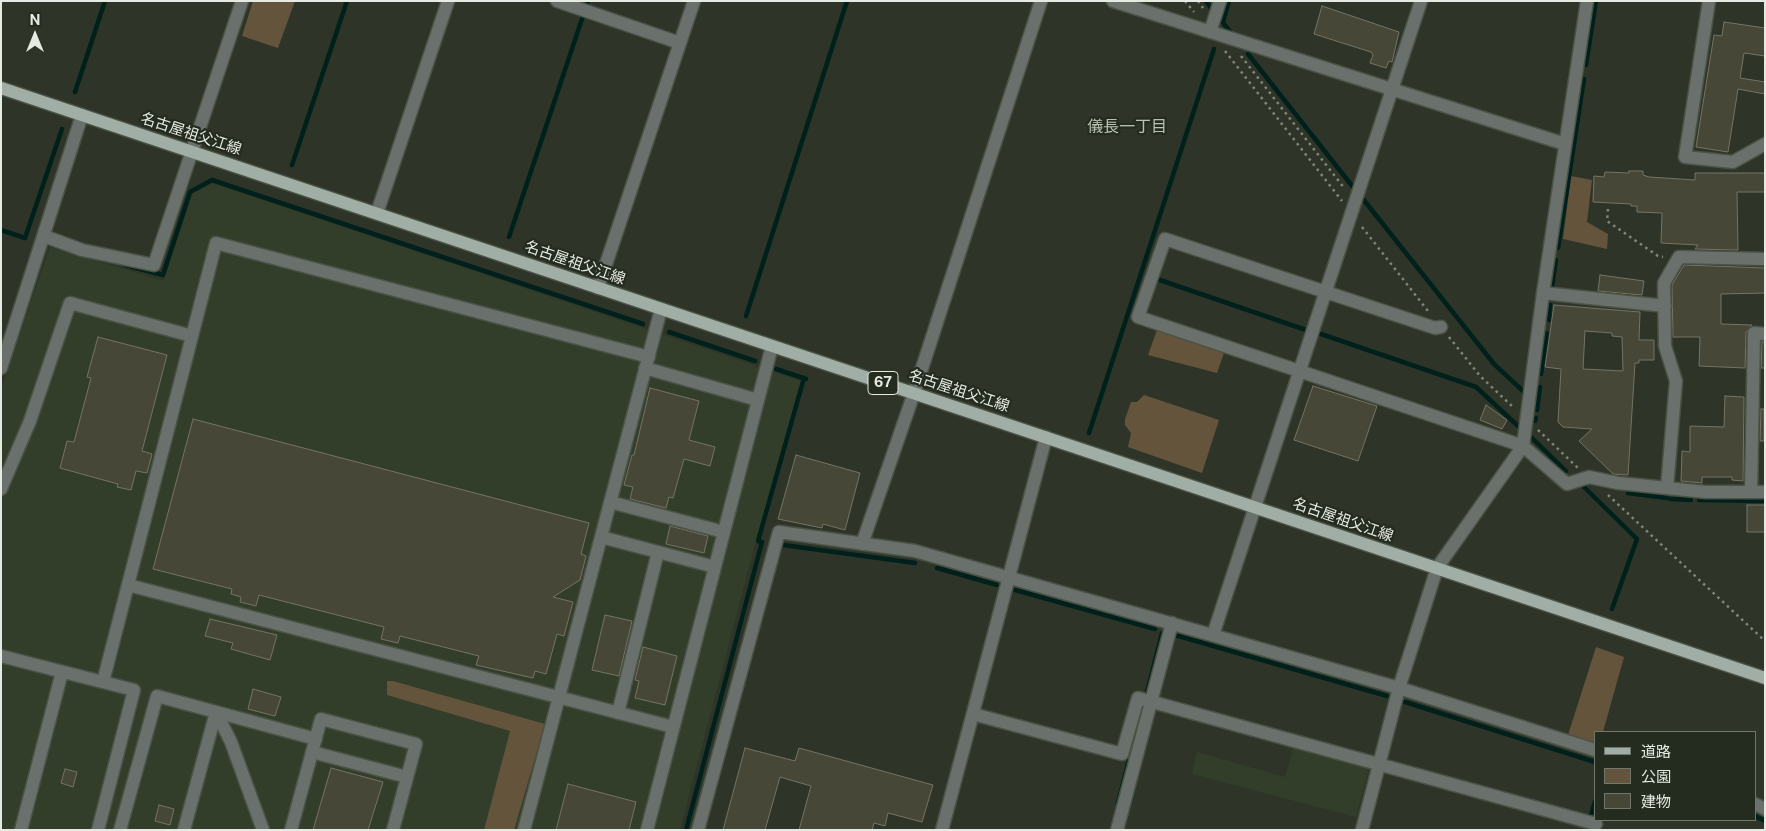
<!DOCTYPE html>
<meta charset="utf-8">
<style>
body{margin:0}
#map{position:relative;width:1766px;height:831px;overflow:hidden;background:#2e3528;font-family:"Public Sans","Noto Sans JP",sans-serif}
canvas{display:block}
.frame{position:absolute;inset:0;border:2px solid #e5eae2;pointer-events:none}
.legend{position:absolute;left:1594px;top:731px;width:162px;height:90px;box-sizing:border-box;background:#242b1f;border:1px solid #71776d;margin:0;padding:6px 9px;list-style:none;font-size:15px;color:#e5eae2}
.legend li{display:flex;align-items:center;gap:10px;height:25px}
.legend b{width:25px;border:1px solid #71776d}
.north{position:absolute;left:10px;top:10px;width:50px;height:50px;-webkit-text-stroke:4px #242b1f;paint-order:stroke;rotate:0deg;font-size:14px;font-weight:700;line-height:20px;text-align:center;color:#e5eae2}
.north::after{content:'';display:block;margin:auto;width:18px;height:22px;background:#e5eae2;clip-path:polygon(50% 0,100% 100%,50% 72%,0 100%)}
</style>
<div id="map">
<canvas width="1766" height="831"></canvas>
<div class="frame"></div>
<ul class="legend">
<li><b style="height:6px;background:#a0aea5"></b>道路</li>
<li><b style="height:14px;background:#63543b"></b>公園</li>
<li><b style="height:14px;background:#474737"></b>建物</li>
</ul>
<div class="north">N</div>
</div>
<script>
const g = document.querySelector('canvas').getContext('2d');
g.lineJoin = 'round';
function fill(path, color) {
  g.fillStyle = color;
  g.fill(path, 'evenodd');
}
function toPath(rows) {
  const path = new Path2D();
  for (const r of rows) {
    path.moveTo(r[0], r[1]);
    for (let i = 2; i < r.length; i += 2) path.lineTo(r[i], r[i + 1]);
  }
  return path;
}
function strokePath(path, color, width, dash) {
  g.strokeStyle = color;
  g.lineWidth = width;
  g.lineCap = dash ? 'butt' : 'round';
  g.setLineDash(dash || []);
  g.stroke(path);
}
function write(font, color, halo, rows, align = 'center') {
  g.font = font + ' "Public Sans","Noto Sans JP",sans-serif';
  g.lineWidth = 4.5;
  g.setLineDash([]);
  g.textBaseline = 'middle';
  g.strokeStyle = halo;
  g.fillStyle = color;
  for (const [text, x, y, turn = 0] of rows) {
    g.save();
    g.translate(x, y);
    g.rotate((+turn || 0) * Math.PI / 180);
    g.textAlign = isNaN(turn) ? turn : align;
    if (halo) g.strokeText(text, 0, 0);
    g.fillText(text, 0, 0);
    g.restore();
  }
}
const built = toPath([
 [213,183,801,381,755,545,680,830,1,830,1,388,50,247,163,281,193,193],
 [1294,745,1365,765,1368,772,1356,817,1192,774,1197,752,1285,777]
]);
const green = toPath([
 [253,1,295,1,278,48,242,36],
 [1571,176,1592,180,1587,222,1608,234,1607,249,1563,239],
 [1157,330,1224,353,1217,373,1148,355],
 [1144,395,1219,420,1202,473,1128,447,1131,433,1125,425,1125,419,1131,402,1137,402],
 [1596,647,1624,657,1603,732,1595,732,1595,744,1568,735],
 [387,681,393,681,545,724,514,830,484,830,510,731,387,695]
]);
const stream = toPath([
 [1206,1,1211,8],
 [587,4,588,1],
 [1221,20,1232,34],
 [1223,22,1229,1],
 [1248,54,1353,187],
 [1586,65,1596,1],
 [75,92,105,1],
 [292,165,347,1],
 [1363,199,1494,364,1523,391],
 [1,230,25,238,62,129],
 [509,237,583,16],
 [1558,248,1584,79],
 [125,265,163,275,190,192,212,180,643,324],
 [1157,279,1306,330],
 [1552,287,1556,260],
 [746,316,847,1],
 [1549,320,1550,305],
 [669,332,755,361],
 [1321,334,1476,387,1518,426],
 [776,369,806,379],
 [1541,374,1547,333],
 [1537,410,1540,387],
 [1535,421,1536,418],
 [1089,433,1214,49],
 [1532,438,1566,471],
 [1584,487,1637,539,1612,609],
 [1628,493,1667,498],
 [1670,499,1691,500],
 [1699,500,1765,501],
 [783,545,915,563],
 [937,568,997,585],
 [1015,590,1155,629],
 [1175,635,1387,696],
 [1147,692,1162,633],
 [1405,702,1595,762],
 [1118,803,1143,705],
 [1591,815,1595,801],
 [1755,816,1765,821],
 [686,830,762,542,758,541,804,378],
 [1587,830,1587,829]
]);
const building = toPath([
 [1322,6,1399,32,1392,62,1389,61,1386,68,1370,63,1373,55,1371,52,1314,34,1322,6],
 [1724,22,1765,28,1765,56,1744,53,1740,78,1765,82,1765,94,1738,89,1728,152,1696,147,1714,35,1722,36,1724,22],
 [1629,171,1643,171,1643,175,1649,177,1695,180,1695,173,1765,173,1765,192,1737,192,1738,250,1695,249,1698,245,1661,243,1662,213,1637,212,1637,206,1631,206,1631,204,1593,202,1594,176,1604,177,1605,172,1629,173,1629,171],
 [1684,265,1765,268,1765,293,1721,294,1721,324,1752,325,1746,332,1745,368,1699,366,1700,337,1673,337,1672,285,1684,265],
 [1600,275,1644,281,1642,295,1598,291,1600,275],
 [1554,305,1640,312,1639,340,1654,340,1654,360,1639,360,1639,363,1635,363,1628,475,1613,474,1579,441,1592,429,1563,427,1558,422,1561,369,1545,367,1554,305],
 [1585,331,1612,333,1612,336,1622,337,1623,371,1583,369,1585,331],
 [98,337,167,355,142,451,152,454,147,473,136,471,131,490,117,487,118,484,60,468,67,441,74,442,91,378,87,377,98,337],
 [1762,342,1765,342,1765,368,1761,368,1762,342],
 [1313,386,1377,406,1358,461,1294,440,1313,386],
 [650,388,699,401,689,440,715,447,710,466,684,459,673,498,669,497,666,508,630,499,633,487,624,485,632,455,634,455,650,388],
 [1725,396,1744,397,1743,481,1732,480,1732,477,1702,477,1702,483,1681,481,1682,451,1690,452,1690,426,1724,427,1725,396],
 [1486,405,1507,420,1502,429,1480,420,1486,405],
 [1761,409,1764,409,1764,441,1760,441,1761,409],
 [193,419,589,523,581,554,586,556,580,580,553,597,573,602,564,636,557,634,546,674,535,671,533,678,476,665,479,656,400,636,398,643,381,639,384,627,259,595,256,606,240,602,241,597,231,594,232,589,153,569,193,419],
 [796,455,860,473,845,530,823,524,822,528,778,519,796,455],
 [1747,505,1765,505,1765,532,1747,532,1747,505],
 [670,526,708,536,704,553,666,544,670,526],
 [605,615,632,621,619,676,592,670,605,615],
 [210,619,277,635,270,660,231,649,233,643,205,636,210,619],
 [643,647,677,656,665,705,635,698,639,681,635,680,643,647],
 [253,689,281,697,275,716,248,709,253,689],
 [745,748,795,761,799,748,933,785,922,822,888,813,885,826,874,823,872,830,799,830,811,786,780,777,765,830,723,830,745,748],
 [331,768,383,782,368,830,313,830,331,768],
 [65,769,77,772,73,787,61,783,65,769],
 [568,784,636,802,629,830,556,830,568,784],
 [159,805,174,809,170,825,155,821,159,805]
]);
const path = toPath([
 [1185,1,1194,12],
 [1198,1,1203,8],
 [1225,51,1342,201],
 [1241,56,1345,189],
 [1608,209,1607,221,1658,256,1663,257],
 [1362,227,1428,311],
 [1449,337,1480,376,1514,408],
 [1538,430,1578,468],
 [1608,495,1765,641]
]);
const minor = toPath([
 [557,1,680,43],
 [1113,1,1565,144],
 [1709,1,1685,157,1733,162,1765,144],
 [1210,32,1220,1],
 [377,213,448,1],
 [44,236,82,250,154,265,242,1],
 [598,288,694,1],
 [1543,293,1665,306],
 [1441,327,1435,328,1165,239,1138,317,1523,446,1567,484,1589,477,1618,483,1706,492,1765,492],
 [1,368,82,115],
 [645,368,758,400],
 [1667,488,1676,381,1665,346,1664,283,1679,257,1765,259],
 [1,489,30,421,70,303,192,336],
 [1751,492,1754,333,1765,334],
 [610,502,724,532],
 [601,537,715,567],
 [862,544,914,393,1041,1],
 [128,585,673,727],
 [1213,635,1421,1],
 [1,656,134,690,98,830],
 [103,682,216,243,649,357],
 [216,712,231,742,263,830],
 [618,713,658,552],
 [973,714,1122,754,1138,698,1596,824],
 [312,752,407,777],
 [1755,804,1765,809],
 [21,830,62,672],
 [120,830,157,696,316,739],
 [184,830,216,712],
 [291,830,321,719,416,744,393,830],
 [524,830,661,309],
 [647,830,772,346],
 [698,830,779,532,915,551,1399,688,1595,750],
 [942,830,1046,437],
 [1117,830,1172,623],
 [1362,830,1399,688,1437,568,1523,446,1543,293,1587,1]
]);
const major = toPath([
 [1,88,1765,678]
]);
const shields = [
 [883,383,30]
];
const shieldNames = [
 ["67",883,383]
];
const streetNames = [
 ["名古屋祖父江線",191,134,18],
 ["名古屋祖父江線",575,263,19],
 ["名古屋祖父江線",959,391,18],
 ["名古屋祖父江線",1343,520,19]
];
const neighbourhoodNames = [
 ["儀長一丁目",1127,127]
];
fill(built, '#323d2a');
fill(green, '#63543b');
strokePath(stream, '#00201c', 4.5);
fill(building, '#474737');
strokePath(building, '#757464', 1);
strokePath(minor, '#4b5246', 15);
strokePath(major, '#4b5246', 15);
strokePath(path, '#80867b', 2.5, [2.5, 4]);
strokePath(minor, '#6a716c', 12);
strokePath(major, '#a0aea5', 12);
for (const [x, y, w] of shields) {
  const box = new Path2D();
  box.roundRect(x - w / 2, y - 11.5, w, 23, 4);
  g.fillStyle = '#242b1f';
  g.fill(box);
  strokePath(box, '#e5eae2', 1);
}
write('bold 14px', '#e5eae2', null, shieldNames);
write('15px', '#e5eae2', '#242b1f', streetNames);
write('16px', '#b9c2b2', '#242b1f', neighbourhoodNames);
</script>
